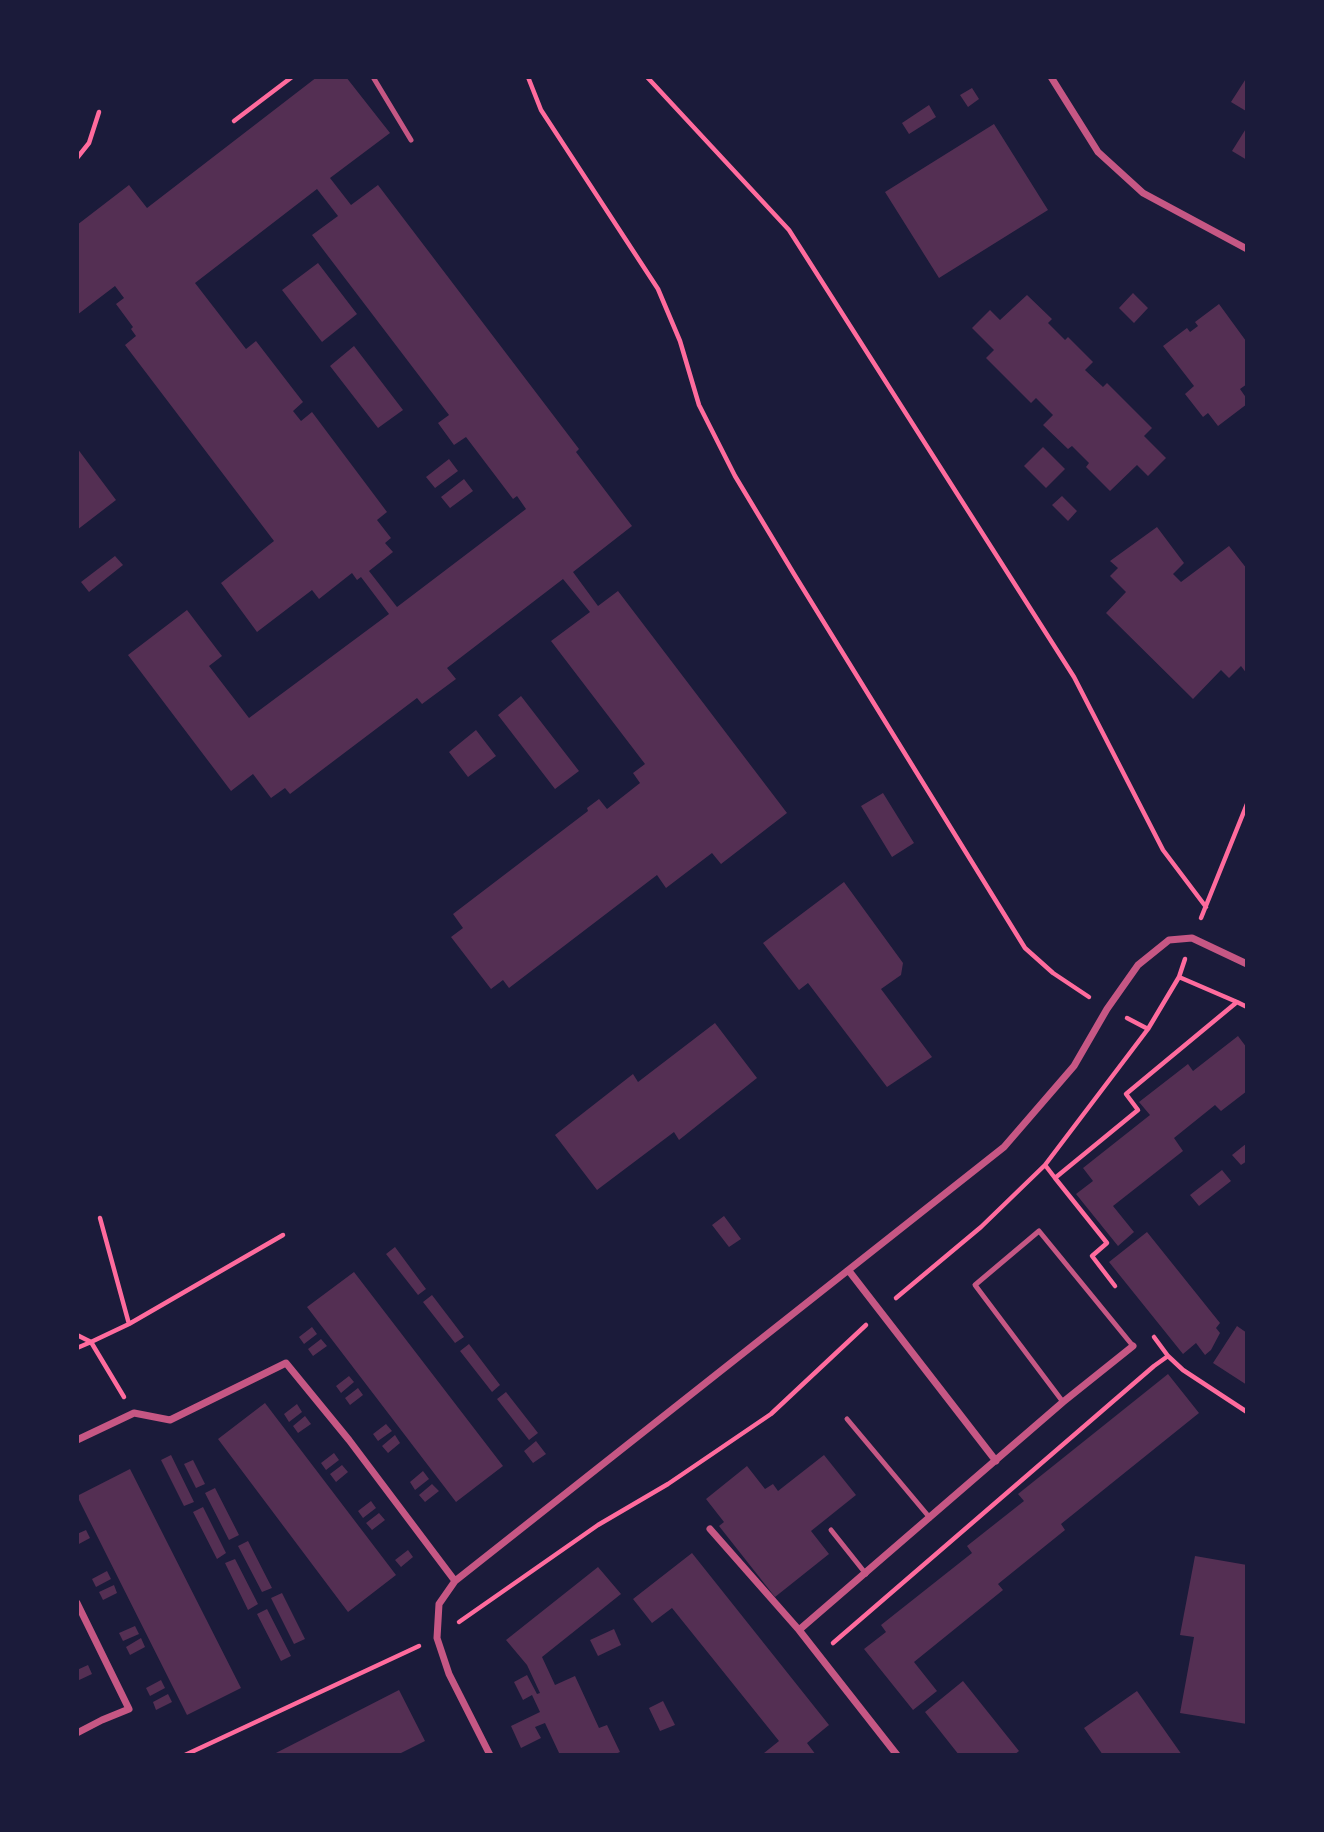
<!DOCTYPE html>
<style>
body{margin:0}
#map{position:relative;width:1324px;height:1832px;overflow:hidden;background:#1b1b3a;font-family:Lora,serif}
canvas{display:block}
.frame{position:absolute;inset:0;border:79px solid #1b1b3a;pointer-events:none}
</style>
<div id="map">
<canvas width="1324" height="1832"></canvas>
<div class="frame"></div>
</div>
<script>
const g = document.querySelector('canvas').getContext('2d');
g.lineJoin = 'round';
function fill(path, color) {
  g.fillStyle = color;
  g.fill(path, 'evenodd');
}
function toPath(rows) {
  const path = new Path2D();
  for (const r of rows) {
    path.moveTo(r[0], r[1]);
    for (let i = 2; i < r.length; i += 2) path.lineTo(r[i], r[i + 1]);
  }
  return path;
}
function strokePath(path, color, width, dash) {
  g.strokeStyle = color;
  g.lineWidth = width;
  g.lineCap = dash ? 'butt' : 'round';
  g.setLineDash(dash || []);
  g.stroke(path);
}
const building = toPath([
 [317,77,346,77,390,133,330,178,351,205,378,185,579,449,576,452,632,526,573,572,598,606,618,591,787,813,721,864,712,853,666,888,657,875,509,988,503,980,491,989,451,937,463,928,453,914,588,811,587,808,599,799,607,809,640,783,633,773,645,764,551,641,590,612,563,579,447,668,456,679,422,704,417,698,290,794,285,788,271,798,253,774,231,791,128,655,187,610,222,656,209,666,249,718,389,614,361,577,357,580,352,573,319,599,312,590,257,632,221,583,274,541,125,345,136,336,131,329,133,327,116,304,124,298,115,286,77,315,77,225,129,185,147,208],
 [317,189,338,216,312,235,449,415,438,423,454,445,466,437,513,499,517,496,526,509,397,607,369,571,393,552,385,543,391,538,377,520,387,512,312,412,301,421,293,411,303,402,256,341,246,349,195,283],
 [1247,77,1247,109,1246,111,1231,102],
 [972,88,979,99,968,107,960,95],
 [929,105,936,117,909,134,902,123],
 [994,124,1048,210,939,278,885,192],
 [1247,127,1247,160,1232,151],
 [318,263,357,314,322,342,282,290],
 [1133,293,1148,308,1134,323,1119,308],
 [1027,295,1052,319,1048,323,1065,340,1068,337,1093,362,1085,370,1103,387,1107,383,1152,428,1144,436,1166,458,1148,476,1137,465,1110,491,1086,467,1089,463,1072,446,1068,449,1043,425,1053,415,1036,398,1031,403,986,358,994,350,972,328,990,310,1000,320],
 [1219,304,1246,341,1247,384,1240,389,1247,399,1247,404,1218,426,1208,413,1203,417,1185,394,1194,386,1163,346,1187,328,1190,332,1198,326,1195,322],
 [354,346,403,410,378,428,330,366],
 [1043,447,1065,469,1046,488,1024,466],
 [77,448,116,500,77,530],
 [449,459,458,471,435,488,426,477],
 [464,479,473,491,450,508,441,497],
 [1062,496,1077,511,1068,521,1052,505],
 [1157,527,1184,563,1173,574,1181,582,1229,546,1247,569,1247,674,1241,666,1229,678,1221,670,1193,699,1106,613,1126,592,1110,576,1118,568,1110,561],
 [115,556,123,565,89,592,81,582],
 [521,696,579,771,555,789,498,715],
 [476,730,496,756,468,777,449,752],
 [883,793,914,843,892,857,861,806],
 [844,882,903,963,901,975,881,989,932,1057,887,1087,808,983,799,990,763,943],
 [715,1023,757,1078,679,1140,674,1132,597,1190,555,1135,633,1074,638,1082],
 [1238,1036,1247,1048,1247,1091,1221,1111,1215,1105,1174,1138,1183,1151,1113,1206,1134,1232,1118,1246,1076,1194,1093,1181,1083,1168,1150,1115,1139,1102,1188,1064,1193,1071],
 [1247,1143,1247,1161,1241,1165,1232,1155],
 [1222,1170,1231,1181,1199,1206,1190,1195],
 [724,1216,741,1239,729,1247,712,1225],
 [1147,1232,1220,1323,1216,1328,1220,1333,1211,1350,1205,1355,1196,1343,1183,1354,1109,1262],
 [395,1247,426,1289,418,1295,386,1254],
 [354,1272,503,1466,456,1502,307,1307],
 [432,1295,464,1337,455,1343,423,1302],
 [1237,1326,1247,1333,1247,1385,1213,1363],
 [312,1327,317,1334,304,1344,299,1337],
 [321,1339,327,1346,313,1356,308,1349],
 [469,1344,500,1385,492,1392,460,1351],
 [1168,1374,1199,1413,1061,1524,1065,1530,998,1584,1003,1590,914,1662,937,1691,913,1710,864,1649,886,1632,881,1625,972,1553,967,1546,1024,1501,1018,1494],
 [349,1376,354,1382,341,1393,336,1386],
 [358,1388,363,1395,350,1405,345,1398],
 [506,1392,538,1433,529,1440,497,1399],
 [265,1403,396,1575,348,1612,218,1439],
 [297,1404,302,1412,289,1422,284,1414],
 [305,1416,311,1424,298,1433,293,1426],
 [386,1424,392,1431,378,1441,373,1434],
 [395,1435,400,1443,388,1453,382,1446],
 [536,1441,546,1454,533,1463,524,1451],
 [334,1453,339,1460,326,1470,321,1463],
 [171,1455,194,1502,184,1506,161,1460],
 [824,1455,856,1495,811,1531,829,1554,775,1597,719,1526,724,1522,706,1499,747,1466,765,1489,773,1484,778,1491],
 [193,1460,205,1484,196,1488,184,1464],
 [342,1465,348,1472,336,1482,330,1474],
 [130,1469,241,1688,187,1715,77,1496],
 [423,1471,429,1479,415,1490,410,1482],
 [432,1484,439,1491,425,1502,419,1495],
 [215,1488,239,1535,229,1540,205,1493],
 [371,1501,376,1508,363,1518,358,1511],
 [203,1507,226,1553,217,1559,193,1512],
 [379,1513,385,1520,372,1530,366,1523],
 [86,1530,90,1538,77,1545,77,1534],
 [248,1541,272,1588,262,1592,238,1546],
 [408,1550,413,1557,401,1567,395,1560],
 [692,1553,829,1725,807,1743,816,1755,766,1755,764,1753,779,1741,672,1608,652,1623,633,1599],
 [1195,1556,1247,1565,1247,1724,1180,1713,1194,1637,1180,1635],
 [235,1559,258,1604,248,1610,225,1563],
 [598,1567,621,1594,542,1657,555,1685,575,1676,599,1728,607,1725,620,1752,613,1755,560,1755,545,1723,535,1727,541,1738,521,1748,511,1726,540,1712,532,1695,523,1700,514,1682,527,1675,537,1694,540,1693,527,1665,506,1640],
 [107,1571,111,1579,96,1587,92,1579],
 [114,1585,117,1593,103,1600,99,1592],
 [282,1593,305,1639,294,1644,271,1598],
 [267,1609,291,1656,281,1661,257,1614],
 [135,1626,139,1634,123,1641,119,1633],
 [614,1629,621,1645,598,1656,590,1640],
 [141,1638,145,1647,130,1655,126,1647],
 [88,1665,92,1674,77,1681,77,1670],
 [161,1680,165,1688,150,1696,146,1688],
 [963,1681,1019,1751,1014,1755,959,1755,925,1712],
 [399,1690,425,1741,397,1755,272,1755],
 [1137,1691,1182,1755,1103,1755,1084,1728],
 [168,1694,172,1702,156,1710,153,1702],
 [663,1701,675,1725,660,1731,649,1708]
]);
const path = toPath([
 [528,77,541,110,658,289,680,341,699,405,735,476,794,574,1025,948,1053,973,1089,997],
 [647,77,789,230,1074,677,1163,850,1206,907],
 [234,121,292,77],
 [77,158,89,143,99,112],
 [1201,918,1247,804],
 [1237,1002,1247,1007],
 [1127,1018,1148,1029],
 [1045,1165,1055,1178],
 [100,1218,129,1324],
 [1115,1286,1092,1256,1107,1243,1055,1178,1138,1110,1126,1094,1237,1002,1179,977],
 [896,1298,981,1227,1045,1165,1148,1029,1179,977,1185,959],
 [77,1335,91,1342,129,1324,283,1235],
 [1154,1337,1168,1356],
 [77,1348,91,1342,124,1397],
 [459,1622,598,1525,668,1484,771,1414,866,1325],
 [833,1643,1154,1366,1168,1356,1183,1370,1247,1412],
 [185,1755,419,1646]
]);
const service = toPath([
 [373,77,411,140],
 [1063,1402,975,1285,1039,1231,1133,1346],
 [847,1419,930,1518],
 [831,1530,866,1574]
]);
const minor = toPath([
 [1051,77,1098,152,1143,193,1247,249],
 [849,1271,996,1461],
 [77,1440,134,1413,170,1420,286,1363,349,1440,455,1581],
 [710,1529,799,1630,897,1755],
 [77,1603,129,1709,102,1720,77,1733],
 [799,1630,1063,1402,1133,1346],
 [490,1755,449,1674,437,1638,439,1604,455,1581,1004,1147,1074,1066,1107,1009,1138,965,1169,940,1192,938,1247,964]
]);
fill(building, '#542f53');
strokePath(path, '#ff6b9d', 4.5);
strokePath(service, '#c65784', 5);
strokePath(minor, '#c65784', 7);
</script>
